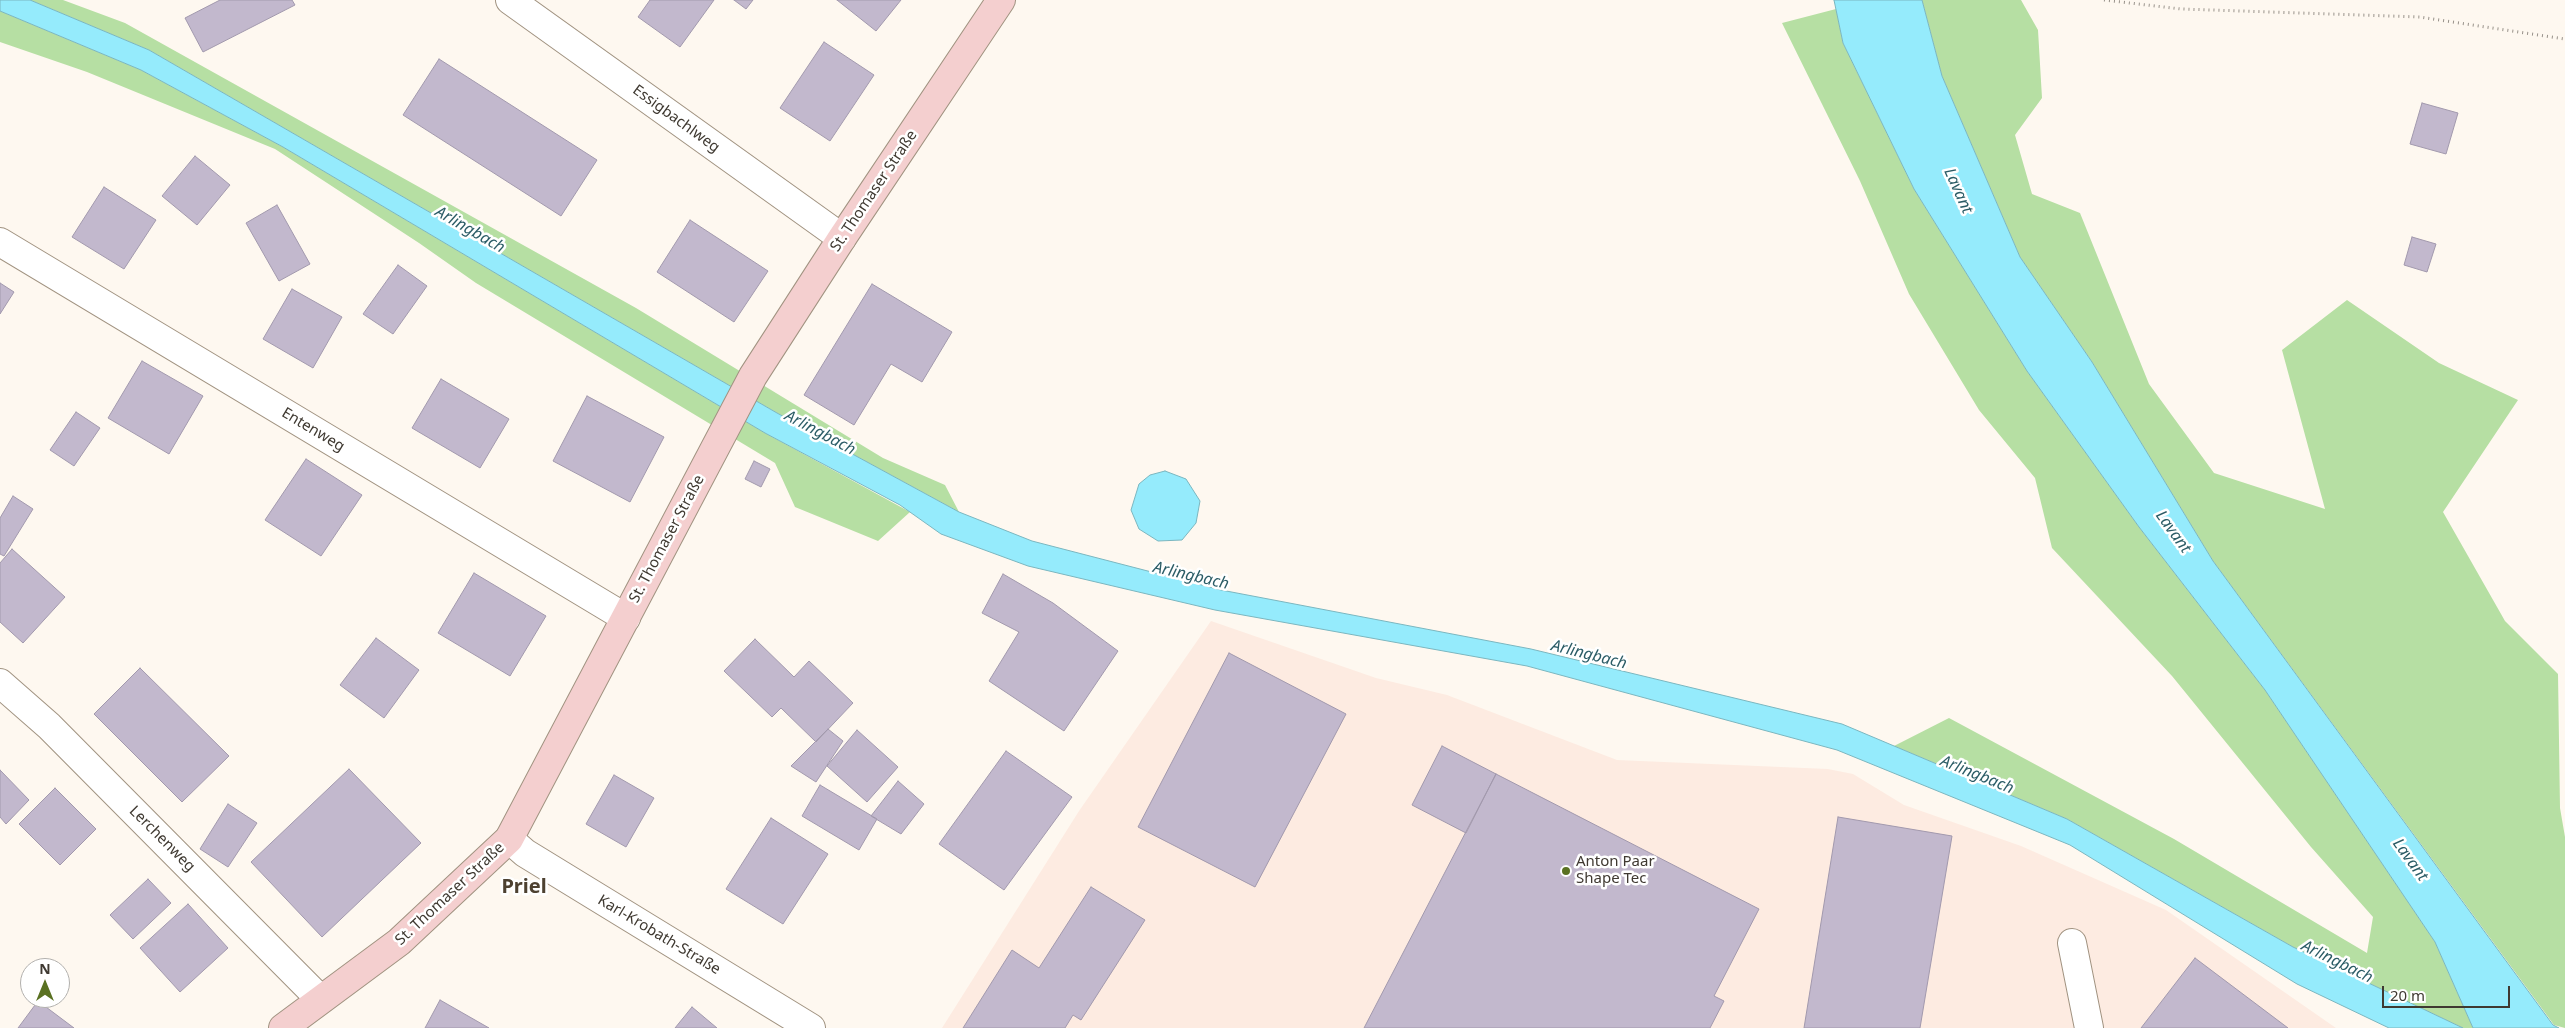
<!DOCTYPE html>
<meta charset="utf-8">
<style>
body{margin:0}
#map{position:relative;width:2565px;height:1028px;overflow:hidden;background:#fef8f0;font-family:"Noto Sans",sans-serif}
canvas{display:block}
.north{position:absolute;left:20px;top:958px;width:50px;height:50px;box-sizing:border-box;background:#fff;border:1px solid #b2b0ad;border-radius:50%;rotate:0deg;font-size:14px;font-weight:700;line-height:20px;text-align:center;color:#3f3931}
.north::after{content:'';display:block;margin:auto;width:18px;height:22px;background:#5a7122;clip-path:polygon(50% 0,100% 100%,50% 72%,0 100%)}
.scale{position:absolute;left:2382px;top:986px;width:128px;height:22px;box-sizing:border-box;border:2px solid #3f3931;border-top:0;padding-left:6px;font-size:15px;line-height:18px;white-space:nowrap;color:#3f3931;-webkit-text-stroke:4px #fff;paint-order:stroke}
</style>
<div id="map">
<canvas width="2565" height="1028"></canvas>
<div class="north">N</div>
<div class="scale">20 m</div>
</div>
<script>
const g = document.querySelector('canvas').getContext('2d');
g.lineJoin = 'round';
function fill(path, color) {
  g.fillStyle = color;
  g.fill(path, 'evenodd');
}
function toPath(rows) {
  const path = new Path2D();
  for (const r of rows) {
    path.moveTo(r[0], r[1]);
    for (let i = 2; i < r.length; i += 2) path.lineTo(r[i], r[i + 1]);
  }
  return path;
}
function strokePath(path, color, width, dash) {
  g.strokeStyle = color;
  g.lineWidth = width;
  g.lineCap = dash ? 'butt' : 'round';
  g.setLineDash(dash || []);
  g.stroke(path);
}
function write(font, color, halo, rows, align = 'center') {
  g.font = font + ' "Noto Sans",sans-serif';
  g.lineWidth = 5;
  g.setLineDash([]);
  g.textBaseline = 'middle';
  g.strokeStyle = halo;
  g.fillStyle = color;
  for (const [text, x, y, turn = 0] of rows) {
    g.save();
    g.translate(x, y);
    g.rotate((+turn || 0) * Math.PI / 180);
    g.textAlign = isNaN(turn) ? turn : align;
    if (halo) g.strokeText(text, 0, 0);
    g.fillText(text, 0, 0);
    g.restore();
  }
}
const industrial = toPath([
 [1211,621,1376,678,1447,695,1617,760,1828,769,1853,774,1904,805,2021,846,2166,910,2336,1028,942,1028,1079,811]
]);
const green = toPath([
 [30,0,63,0,125,23,636,308,883,458,945,485,959,512,777,413,149,50],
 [1922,0,2021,0,2038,30,2042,98,2015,135,2032,194,2080,213,2149,384,2214,473,2325,509,2282,350,2347,300,2439,363,2518,400,2443,512,2505,621,2558,674,2560,808,2565,837,2565,1028,2554,1025,2213,561,2092,362,2020,257,1942,76],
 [1836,9,1843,43,1914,189,2027,371,2139,527,2265,690,2435,942,2473,1028,2463,1028,2293,947,2067,819,1894,746,1949,718,2174,839,2367,953,2373,917,2311,847,2172,676,2052,548,2035,478,1979,410,1909,294,1860,181,1782,23],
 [0,11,141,70,283,147,765,433,910,512,878,541,795,507,775,463,476,283,419,243,275,149,87,72,0,42]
]);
const water = toPath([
 [0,0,30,0,149,50,777,413,959,512,1032,541,1221,590,1531,649,1842,724,2067,819,2293,947,2463,1028,2389,1028,2297,984,2070,845,1837,750,1527,666,1215,610,1028,566,941,534,900,505,765,433,283,147,141,70,0,11,0,0],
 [1834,0,1922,0,1942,76,2020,257,2092,362,2213,561,2553,1025,2559,1028,2473,1028,2435,942,2265,690,2139,527,2027,371,1914,189,1843,43,1834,0],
 [1165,471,1186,479,1200,501,1196,523,1182,540,1158,541,1139,529,1131,510,1139,484,1150,475,1165,471]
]);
const building = toPath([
 [220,0,292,0,295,5,203,52,185,18,220,0],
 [650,0,714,0,680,47,638,17,650,0],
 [734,0,753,0,746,9,734,0],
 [837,0,901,0,876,31,837,0],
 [824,42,874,75,830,141,780,108,824,42],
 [439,59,597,160,561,216,403,115,439,59],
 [2422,103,2458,113,2446,154,2410,144,2422,103],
 [195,156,230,185,197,225,162,196,195,156],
 [104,187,156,220,124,269,72,237,104,187],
 [277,205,310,264,279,281,246,223,277,205],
 [690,220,768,271,734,322,657,272,690,220],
 [2412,237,2436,244,2427,272,2404,265,2412,237],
 [398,265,427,286,393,334,363,314,398,265],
 [0,283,14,292,0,314,0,283],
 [872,284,952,332,922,382,891,364,854,425,804,395,872,284],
 [292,289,342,317,313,368,263,339,292,289],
 [142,361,203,396,169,454,108,418,142,361],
 [441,379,509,419,480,468,412,428,441,379],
 [587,396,664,437,630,502,553,461,587,396],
 [76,412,100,428,74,466,50,450,76,412],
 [306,459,362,495,321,556,265,520,306,459],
 [754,461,770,469,761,487,745,479,754,461],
 [13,496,33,509,4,556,0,554,0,518,13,496],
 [12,549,65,597,23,643,0,622,0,563,12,549],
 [474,573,546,616,510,676,438,633,474,573],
 [1003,574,1053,603,1118,651,1064,731,989,681,1019,632,982,613,1003,574],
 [376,638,419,670,384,718,340,685,376,638],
 [755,639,794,677,809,661,853,703,816,742,781,708,772,717,724,671,755,639],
 [1229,653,1346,714,1255,887,1138,827,1229,653],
 [140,668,229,756,182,802,94,714,140,668],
 [828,729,843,741,816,782,791,766,828,729],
 [857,730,898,767,867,802,827,766,857,730],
 [1442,746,1496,774,1466,833,1412,805,1442,746],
 [1006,751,1072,797,1004,890,939,844,1006,751],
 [349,769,421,843,322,937,251,862,349,769],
 [0,770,29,800,6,824,0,817,0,770],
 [1496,774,1759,909,1714,996,1724,1001,1710,1028,1364,1028,1496,774],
 [614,775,654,798,626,847,586,824,614,775],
 [898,781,924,804,901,834,871,816,898,781],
 [820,785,877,819,859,850,802,816,820,785],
 [55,788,96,829,60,865,19,824,55,788],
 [228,804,257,823,228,867,200,849,228,804],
 [1838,817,1952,836,1920,1028,1804,1028,1838,817],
 [771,818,828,854,783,924,726,889,771,818],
 [148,879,171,903,133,939,110,915,148,879],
 [1091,887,1145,920,1081,1020,1073,1015,1065,1028,963,1028,1012,950,1039,968,1091,887],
 [188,904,228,948,180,992,140,948,188,904],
 [2195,958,2288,1028,2141,1028,2195,958],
 [440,1000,489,1028,425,1028,440,1000],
 [38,1001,74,1028,18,1028,38,1001],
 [692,1007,717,1028,675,1028,692,1007]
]);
const path = toPath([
 [2104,0,2181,9,2420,17,2565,39]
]);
const street = toPath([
 [510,0,842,238],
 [0,242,626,618],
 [0,683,49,726,320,999],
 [509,839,525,853,811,1028],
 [2072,943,2089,1028]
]);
const secondary = toPath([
 [283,1028,399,942,509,839,753,376,842,238,1001,0]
]);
const markers = [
 [1566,871,5,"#5a7122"]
];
const streetNames = [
 ["Essigbachlweg",676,119,36],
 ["St. Thomaser Straße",874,191,-56],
 ["Entenweg",313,430,31],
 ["St. Thomaser Straße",667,539,-62],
 ["Lerchenweg",162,839,45],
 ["St. Thomaser Straße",450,894,-43],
 ["Karl-Krobath-Straße",659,935,31]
];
const poiNames = [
 ["Anton Paar",1576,862],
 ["Shape Tec",1576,879]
];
const waterNames = [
 ["Lavant",1958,191,66],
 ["Arlingbach",470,230,30],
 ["Arlingbach",820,433,28],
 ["Lavant",2173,532,54],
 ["Arlingbach",1191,576,13],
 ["Arlingbach",1589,655,14],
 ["Arlingbach",1977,775,22],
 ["Lavant",2410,860,54],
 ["Arlingbach",2337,962,26]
];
const districtNames = [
 ["Priel",524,887]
];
fill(industrial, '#fdebe1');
fill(green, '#b6dfa3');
fill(water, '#95ebfc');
strokePath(water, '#7bb6bf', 1);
fill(building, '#c2b8cd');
strokePath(building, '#a299ad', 1);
strokePath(street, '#a19381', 30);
strokePath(secondary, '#a19381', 30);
strokePath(path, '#98928a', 3, [1, 4]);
strokePath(street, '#fff', 28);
strokePath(secondary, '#f4cfcf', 28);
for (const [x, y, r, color] of markers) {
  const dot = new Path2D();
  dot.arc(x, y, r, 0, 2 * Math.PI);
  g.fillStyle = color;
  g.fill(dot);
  strokePath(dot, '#fff', 2);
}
write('15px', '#3f3931', '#fff', streetNames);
write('15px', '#3f3931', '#fff', poiNames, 'left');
write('italic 16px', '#2b5c66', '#fff', waterNames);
write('bold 20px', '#4d4131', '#fff', districtNames);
</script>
